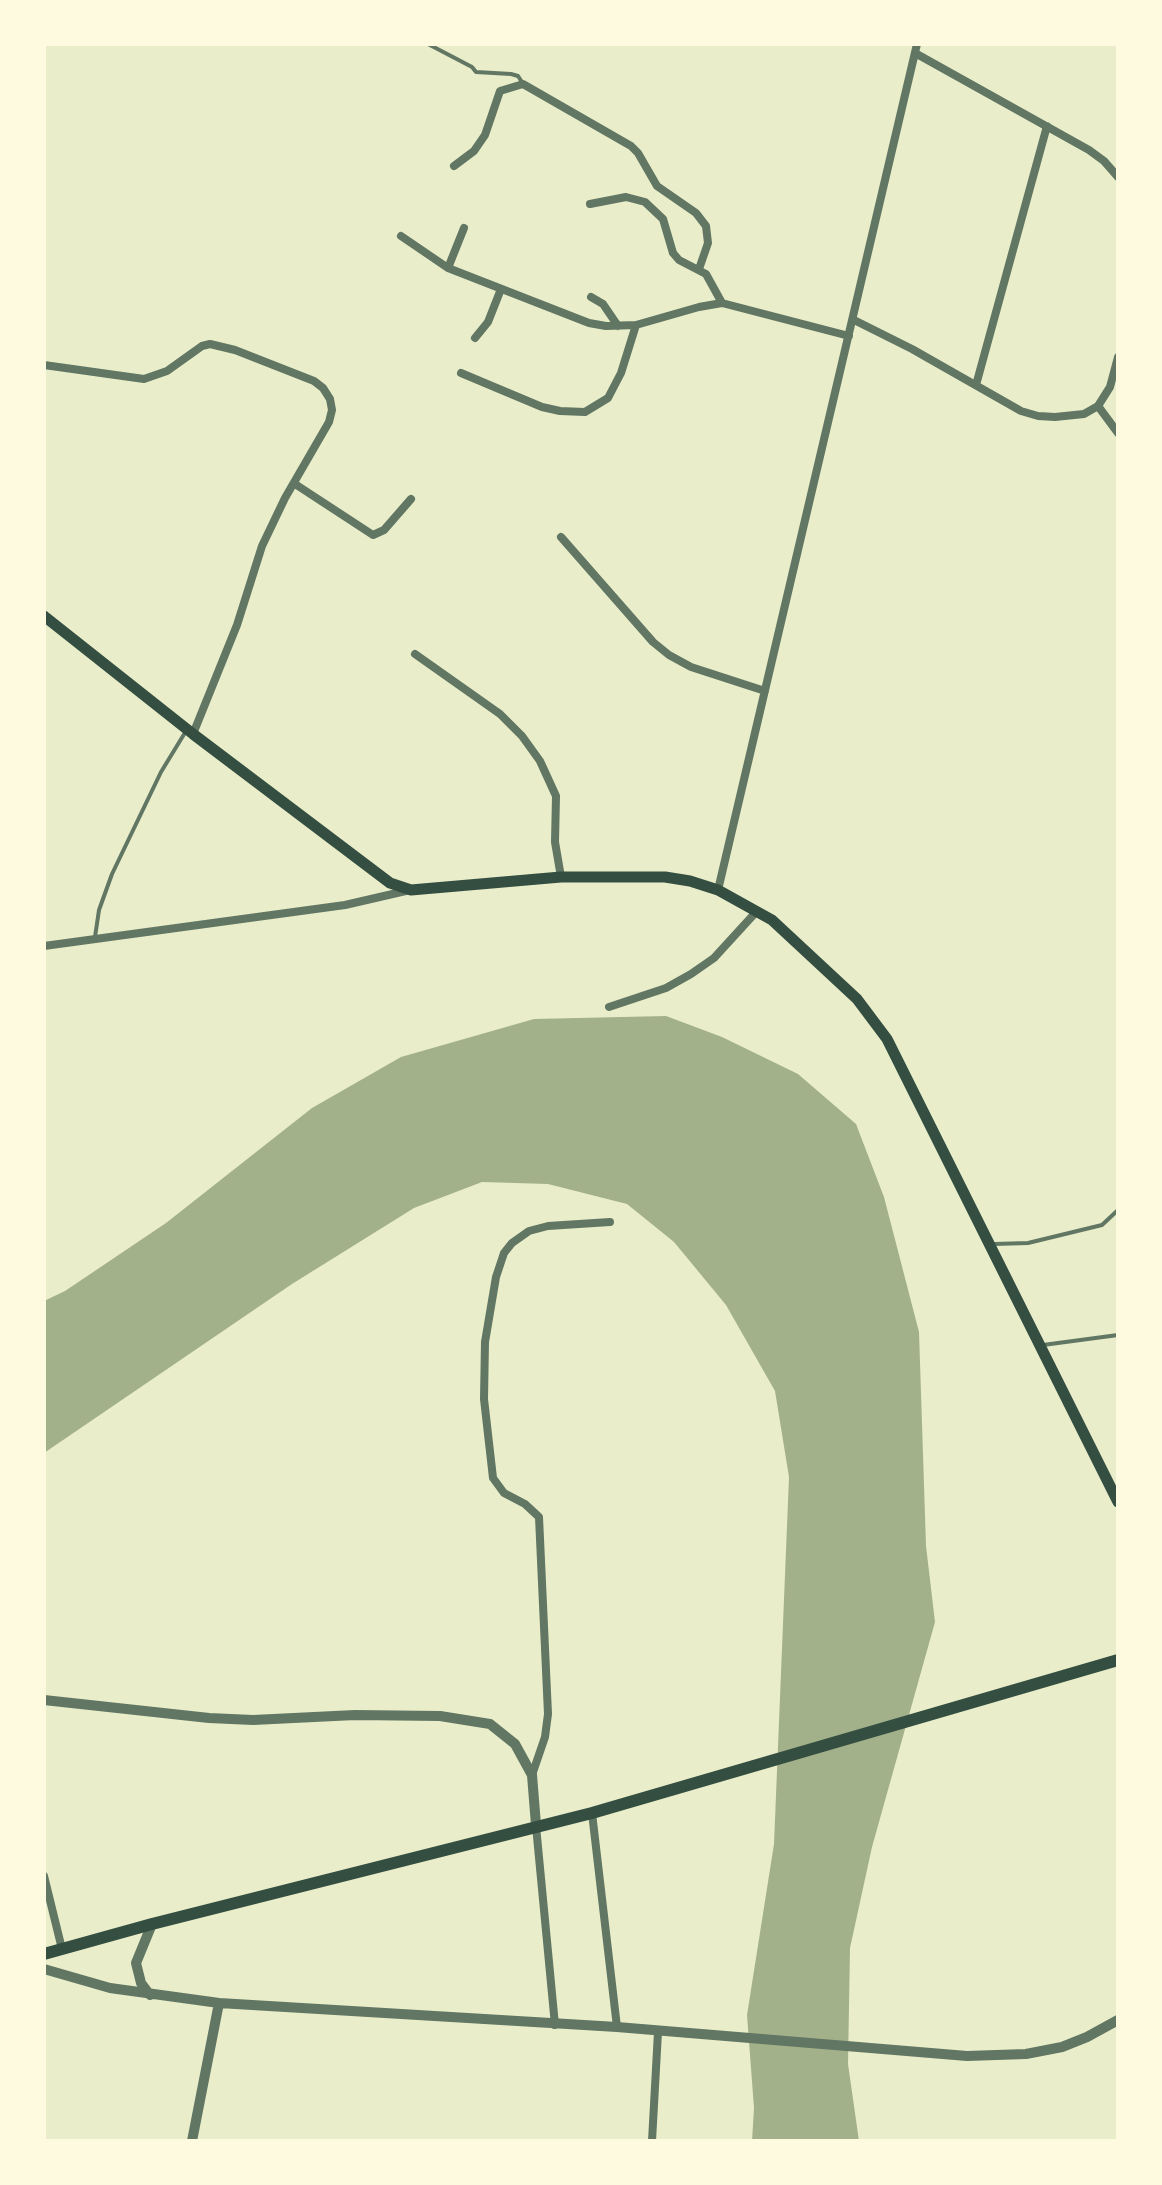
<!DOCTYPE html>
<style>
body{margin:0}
#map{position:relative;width:1162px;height:2185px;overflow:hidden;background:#e9edc9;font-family:"Asap Condensed",sans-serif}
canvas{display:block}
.frame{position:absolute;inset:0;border:46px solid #fefae0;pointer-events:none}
</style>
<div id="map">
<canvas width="1162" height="2185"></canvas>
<div class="frame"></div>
</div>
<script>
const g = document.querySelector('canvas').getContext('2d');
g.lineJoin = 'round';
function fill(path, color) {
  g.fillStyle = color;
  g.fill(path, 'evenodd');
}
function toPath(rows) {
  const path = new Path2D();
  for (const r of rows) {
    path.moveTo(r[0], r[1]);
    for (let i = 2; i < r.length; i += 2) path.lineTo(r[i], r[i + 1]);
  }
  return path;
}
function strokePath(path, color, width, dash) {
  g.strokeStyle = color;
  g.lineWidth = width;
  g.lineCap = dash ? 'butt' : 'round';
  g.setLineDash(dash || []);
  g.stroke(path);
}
const water = toPath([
 [666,1016,722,1037,798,1074,856,1124,884,1197,919,1332,926,1546,935,1622,872,1847,850,1948,848,2064,859,2141,752,2141,754,2108,747,2015,774,1844,789,1477,775,1391,726,1305,674,1242,627,1204,548,1184,482,1182,414,1208,292,1284,44,1453,44,1301,65,1291,166,1223,312,1108,401,1057,534,1019]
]);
const service = toPath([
 [428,44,472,67,476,72,511,74,518,76,522,82],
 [95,937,99,910,112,874,161,772,186,731],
 [994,1244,1028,1243,1102,1225,1118,1210],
 [1043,1345,1118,1335]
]);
const minor = toPath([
 [915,53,1089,150,1104,161,1118,177],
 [454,166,474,151,485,135,500,91,523,84,631,146,638,153,657,186,696,213,706,226,708,243,699,269],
 [590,204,626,197,645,202,663,219,673,253,679,260,706,274,722,303],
 [401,236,448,268,589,323,606,326,636,325,699,307,722,303,849,336],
 [448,268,464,228],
 [591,297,603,304,618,326],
 [854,320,912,349,1021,411,1038,416,1055,417,1084,414,1098,406,1110,387,1118,357],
 [475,338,488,322,501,289],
 [44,365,144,379,167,371,202,346,210,344,235,350,314,381,323,388,330,399,332,410,329,422,285,498,262,546,237,625,193,734],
 [461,373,542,407,560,411,585,412,608,398,621,373,636,325],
 [976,385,1047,126],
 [1098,406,1118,433],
 [295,484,373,535,384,530,411,499],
 [561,537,653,642,669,655,691,667,765,691],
 [415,654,500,714,522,736,540,761,556,796,555,842,561,877],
 [718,890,917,44],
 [44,946,345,905,410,890],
 [609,1007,666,988,691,974,714,958,757,911],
 [532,1775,545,1737,548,1714,539,1517,525,1504,504,1493,493,1478,484,1399,485,1342,496,1277,504,1253,512,1243,529,1231,548,1226,610,1222],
 [592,1813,617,2027],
 [536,1826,555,2025],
 [44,1876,62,1949],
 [652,2141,658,2032]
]);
const tertiary = toPath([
 [44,1700,209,1718,253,1720,355,1715,440,1716,490,1724,515,1744,532,1775,536,1825],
 [44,1969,110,1988,219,2003,617,2027,967,2056,1026,2054,1062,2047,1087,2037,1118,2020],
 [150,1995,141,1983,136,1963,152,1924],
 [192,2141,219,2003]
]);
const secondary = toPath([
 [44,616,193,734,390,883,411,890,561,877,665,877,690,881,718,890,772,920,857,999,887,1039,1118,1502]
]);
const primary = toPath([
 [44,1954,152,1924,592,1813,1118,1660]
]);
fill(water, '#a3b18a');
strokePath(service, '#617663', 4);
strokePath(minor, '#617663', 8);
strokePath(tertiary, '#617663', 10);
strokePath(secondary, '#344e41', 11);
strokePath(primary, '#344e41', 12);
</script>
